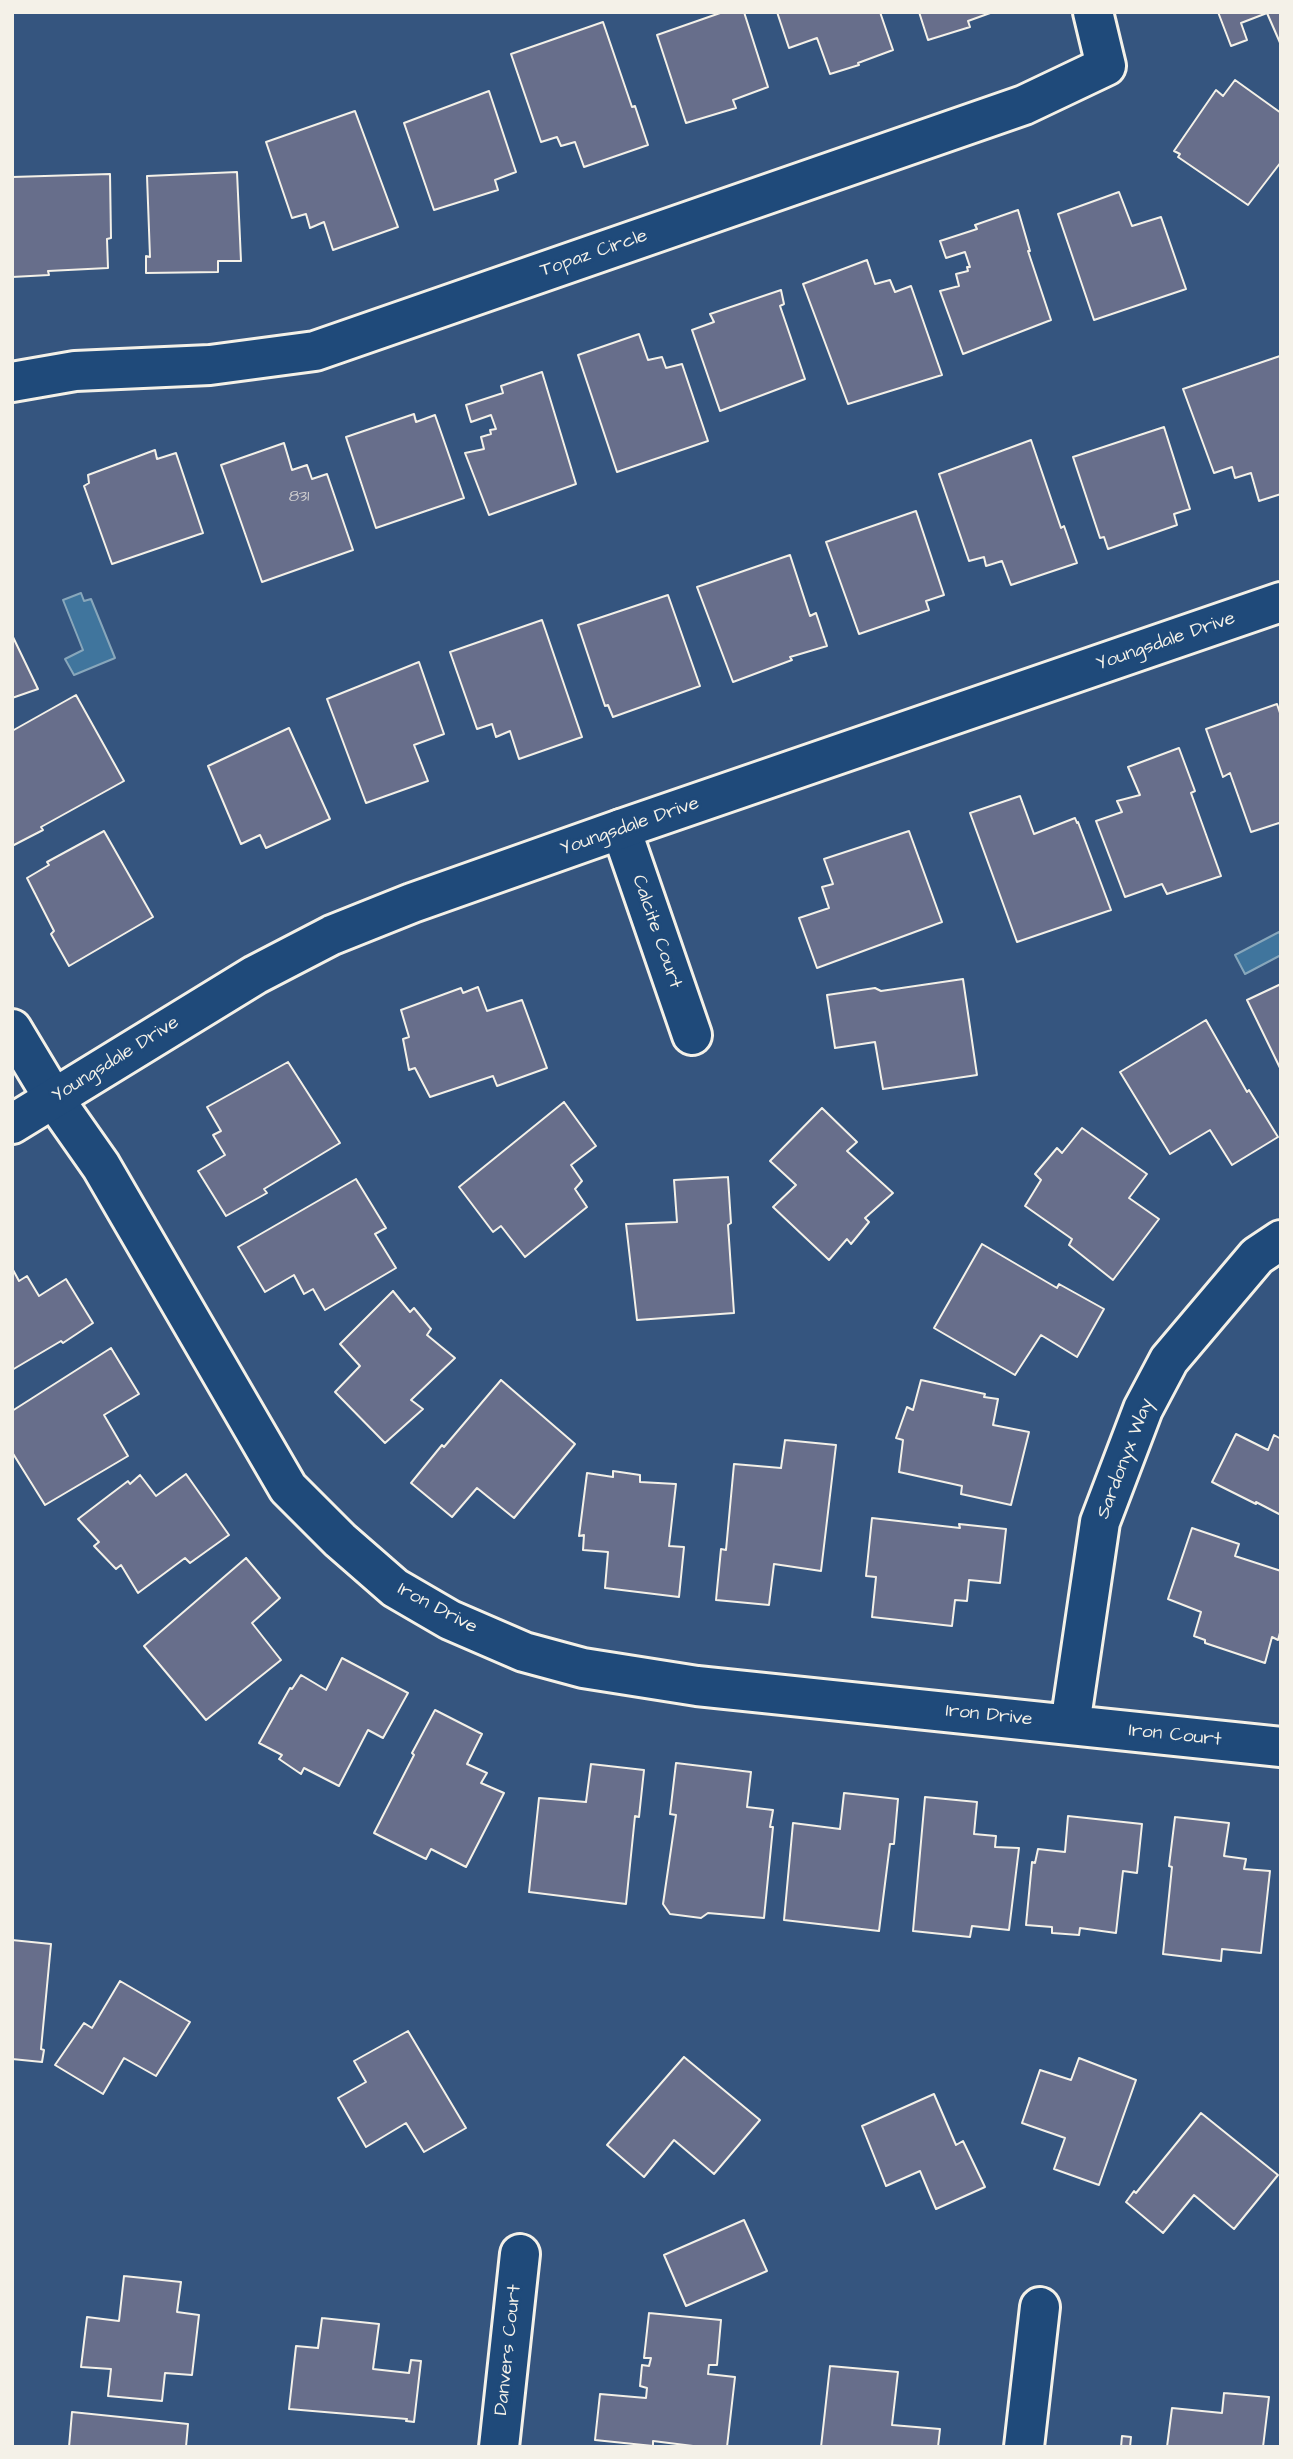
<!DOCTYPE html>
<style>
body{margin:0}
#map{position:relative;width:1293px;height:2459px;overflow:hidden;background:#35557f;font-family:"Architects Daughter",sans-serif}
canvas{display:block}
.frame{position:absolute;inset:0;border:14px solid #f4f1e8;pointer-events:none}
</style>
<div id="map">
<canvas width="1293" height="2459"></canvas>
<div class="frame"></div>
</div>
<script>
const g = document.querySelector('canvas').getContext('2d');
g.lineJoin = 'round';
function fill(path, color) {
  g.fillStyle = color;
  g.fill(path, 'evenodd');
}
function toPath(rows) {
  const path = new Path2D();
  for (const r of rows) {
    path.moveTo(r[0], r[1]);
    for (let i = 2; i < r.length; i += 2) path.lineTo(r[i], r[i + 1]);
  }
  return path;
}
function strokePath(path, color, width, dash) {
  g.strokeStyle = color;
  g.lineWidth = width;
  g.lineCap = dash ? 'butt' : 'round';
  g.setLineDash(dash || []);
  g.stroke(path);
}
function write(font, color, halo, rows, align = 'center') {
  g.font = font + ' "Architects Daughter",sans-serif';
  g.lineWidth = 6;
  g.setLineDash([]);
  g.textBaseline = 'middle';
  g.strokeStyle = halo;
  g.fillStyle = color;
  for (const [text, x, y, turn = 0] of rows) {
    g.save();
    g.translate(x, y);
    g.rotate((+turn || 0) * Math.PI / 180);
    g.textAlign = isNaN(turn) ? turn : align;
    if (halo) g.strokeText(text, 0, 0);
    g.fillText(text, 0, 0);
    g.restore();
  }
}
const water = toPath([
 [81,593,84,601,91,599,115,658,74,675,65,659,83,650,63,600,81,593],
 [1279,932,1281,936,1281,955,1245,974,1235,955,1279,932]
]);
const building = toPath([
 [723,12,744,12,768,87,733,100,736,108,686,123,657,35,723,12],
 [777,12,880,12,893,50,858,63,859,65,830,74,817,38,789,48,777,12],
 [919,12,993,12,968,21,970,27,928,40,919,12],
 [1218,12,1281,12,1281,45,1267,13,1241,23,1247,40,1231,46,1218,12],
 [603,22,632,107,635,106,648,145,584,167,575,142,561,146,557,137,541,142,511,54,603,22],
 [1235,80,1281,113,1281,162,1248,205,1178,157,1180,154,1174,151,1216,90,1223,96,1235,80],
 [489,91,516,172,495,180,498,190,434,210,404,123,489,91],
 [355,111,398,227,333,250,324,222,310,228,306,214,292,218,266,142,355,111],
 [237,172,241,261,218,261,218,272,146,273,146,256,150,257,147,176,237,172],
 [110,174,111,238,107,239,108,268,48,271,49,275,12,277,12,177,110,174],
 [1119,192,1132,226,1161,217,1186,289,1094,320,1058,214,1119,192],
 [1018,210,1030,251,1028,251,1051,320,963,354,940,291,959,286,956,274,968,271,967,267,970,267,965,252,946,258,940,241,977,229,975,225,1018,210],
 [867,260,875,284,890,280,895,292,911,286,942,375,848,404,803,284,867,260],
 [781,290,784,304,780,306,805,379,720,411,692,330,714,322,710,314,781,290],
 [639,334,648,360,662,357,666,368,682,364,708,441,617,472,578,355,639,334],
 [1280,356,1281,494,1259,501,1251,473,1235,478,1232,467,1214,473,1183,389,1280,356],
 [542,372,576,484,489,515,465,453,484,449,481,437,491,434,490,430,496,429,491,415,471,422,466,405,503,393,501,386,542,372],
 [414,414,416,422,435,415,464,498,376,528,346,437,414,414],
 [1164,427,1190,509,1174,514,1177,525,1108,549,1104,537,1100,538,1073,457,1164,427],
 [1031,440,1061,528,1064,526,1077,563,1011,585,1002,561,986,566,984,557,969,561,939,474,1031,440],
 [284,443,292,470,307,465,312,479,327,474,353,550,262,582,221,465,284,443],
 [155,450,157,459,176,453,203,533,112,564,84,486,89,483,88,475,155,450],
 [916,511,944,595,926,601,929,610,859,634,826,542,916,511],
 [790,555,810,616,816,613,827,646,790,657,792,660,733,682,697,587,790,555],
 [668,595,700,686,613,717,608,705,605,706,578,625,668,595],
 [542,620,582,737,519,759,510,731,496,737,492,724,477,729,450,652,542,620],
 [12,635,38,689,12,698,12,635],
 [419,662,444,734,414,745,428,781,366,803,327,699,419,662],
 [76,695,124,781,41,827,43,830,12,846,12,731,76,695],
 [1277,704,1281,716,1281,826,1279,823,1251,832,1230,773,1223,777,1206,729,1277,704],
 [289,728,330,819,266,848,260,835,241,844,208,766,289,728],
 [1179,748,1195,791,1191,793,1221,876,1167,894,1162,884,1125,897,1096,821,1122,812,1117,801,1140,795,1128,767,1179,748],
 [1020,796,1034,834,1075,818,1077,823,1078,822,1111,910,1017,942,970,813,1020,796],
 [104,831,153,917,69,966,51,934,54,931,27,878,49,865,47,862,104,831],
 [909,831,942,922,817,968,799,918,829,908,822,887,833,884,824,859,909,831],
 [963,979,977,1075,883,1089,875,1042,835,1048,827,995,875,988,881,991,963,979],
 [1281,984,1281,1070,1247,1000,1281,984],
 [478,987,487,1011,522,1000,547,1068,497,1086,493,1076,430,1097,415,1068,409,1070,403,1039,409,1037,401,1010,461,988,463,993,478,987],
 [1206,1020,1247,1092,1249,1090,1278,1137,1232,1165,1210,1130,1170,1154,1120,1072,1206,1020],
 [288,1062,340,1143,264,1189,267,1193,226,1216,198,1171,225,1155,213,1135,221,1131,207,1107,288,1062],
 [564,1102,596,1146,571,1165,582,1181,575,1189,587,1207,525,1257,501,1226,493,1232,459,1187,564,1102],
 [822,1108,857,1142,847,1151,893,1193,865,1218,869,1222,851,1244,847,1239,829,1260,773,1207,796,1185,770,1161,822,1108],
 [1082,1128,1147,1174,1129,1198,1159,1219,1113,1280,1069,1245,1072,1239,1025,1206,1041,1180,1035,1174,1057,1148,1062,1153,1082,1128],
 [728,1177,731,1223,728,1225,734,1313,637,1320,626,1224,677,1222,674,1180,728,1177],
 [356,1179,386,1228,375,1234,396,1268,325,1310,313,1289,304,1294,294,1275,265,1292,238,1247,356,1179],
 [982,1244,1057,1288,1059,1284,1104,1309,1077,1357,1041,1335,1015,1375,934,1328,982,1244],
 [12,1268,19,1281,27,1276,39,1296,66,1279,93,1323,63,1343,61,1341,12,1370,12,1268],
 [393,1291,410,1312,414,1308,431,1329,427,1335,455,1358,411,1400,423,1409,385,1443,335,1392,360,1366,340,1344,393,1291],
 [111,1348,139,1394,104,1415,128,1456,45,1505,12,1452,12,1411,111,1348],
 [501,1380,575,1444,514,1518,477,1488,452,1517,411,1483,442,1445,444,1447,501,1380],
 [921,1380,985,1394,984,1397,998,1399,993,1425,1029,1432,1011,1505,961,1494,962,1486,899,1472,903,1440,896,1438,907,1407,913,1410,921,1380],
 [1236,1434,1268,1450,1274,1435,1281,1439,1281,1515,1256,1502,1256,1504,1212,1482,1236,1434],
 [785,1440,836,1445,821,1571,774,1564,769,1605,716,1600,721,1549,726,1550,734,1464,781,1468,785,1440],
 [613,1471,640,1475,640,1482,676,1484,669,1546,684,1547,679,1597,605,1588,608,1552,583,1550,584,1535,579,1536,587,1473,613,1477,613,1471],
 [186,1474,229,1535,190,1563,185,1558,138,1593,121,1565,116,1569,94,1546,99,1542,78,1519,128,1481,130,1484,140,1475,156,1496,186,1474],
 [872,1518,960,1528,959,1524,1006,1529,1000,1583,969,1580,967,1601,955,1600,952,1626,872,1617,876,1577,866,1576,872,1518],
 [1192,1528,1239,1544,1235,1556,1281,1571,1281,1629,1278,1640,1272,1637,1265,1663,1205,1643,1205,1640,1194,1636,1201,1612,1168,1599,1192,1528],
 [246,1558,280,1598,252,1623,281,1660,206,1720,144,1646,246,1558],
 [342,1658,408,1693,383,1738,368,1730,339,1786,304,1768,301,1774,279,1759,282,1755,259,1743,290,1688,292,1689,301,1675,326,1690,342,1658],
 [435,1710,482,1734,467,1764,487,1773,481,1783,504,1793,466,1867,431,1849,426,1859,374,1833,414,1755,412,1753,435,1710],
 [676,1763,751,1772,747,1807,773,1810,770,1827,773,1827,764,1918,708,1913,701,1918,670,1914,663,1904,676,1815,670,1814,676,1763],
 [591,1764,644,1770,639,1817,635,1816,626,1904,529,1892,539,1798,586,1802,591,1764],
 [844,1793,898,1799,894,1844,890,1844,879,1931,784,1920,793,1823,840,1829,844,1793],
 [925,1797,977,1802,974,1834,996,1836,995,1847,1019,1848,1009,1930,972,1926,970,1937,913,1931,925,1797],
 [1068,1816,1142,1824,1137,1873,1123,1871,1116,1933,1080,1928,1079,1935,1052,1933,1052,1927,1026,1925,1032,1862,1035,1863,1038,1849,1065,1852,1068,1816],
 [1175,1817,1229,1823,1224,1856,1246,1859,1244,1869,1270,1871,1261,1953,1222,1949,1221,1961,1163,1954,1172,1867,1169,1866,1175,1817],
 [12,1940,51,1944,41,2049,44,2050,42,2062,12,2059,12,1940],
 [120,1981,190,2022,156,2076,124,2058,103,2094,55,2065,84,2023,92,2028,120,1981],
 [408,2031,466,2128,424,2152,406,2123,366,2147,338,2098,366,2082,354,2061,408,2031],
 [684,2057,760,2120,714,2174,674,2140,644,2177,607,2145,684,2057],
 [1079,2058,1136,2080,1099,2185,1054,2169,1065,2138,1022,2123,1040,2070,1071,2080,1079,2058],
 [934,2094,956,2145,963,2141,985,2187,936,2209,920,2171,886,2186,862,2126,934,2094],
 [1201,2113,1278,2175,1234,2229,1194,2195,1163,2233,1126,2202,1134,2191,1136,2193,1201,2113],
 [744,2220,767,2271,686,2306,664,2255,744,2220],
 [124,2276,181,2282,177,2312,199,2315,192,2375,165,2373,162,2401,108,2396,111,2369,81,2367,87,2317,119,2321,124,2276],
 [649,2313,721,2320,717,2365,709,2365,708,2374,735,2377,727,2447,701,2447,653,2441,653,2446,595,2440,600,2394,646,2398,647,2388,640,2386,642,2365,649,2366,651,2358,644,2358,649,2313],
 [322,2318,379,2324,373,2369,409,2373,411,2360,421,2361,414,2422,406,2421,407,2419,289,2409,296,2346,318,2348,322,2318],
 [830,2366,898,2372,892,2425,940,2429,938,2447,821,2447,830,2366],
 [1224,2393,1269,2397,1263,2447,1167,2447,1172,2408,1222,2413,1224,2393],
 [72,2412,188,2424,186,2447,69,2447,72,2412],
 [1122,2436,1131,2437,1130,2447,1121,2447,1122,2436]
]);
const street = toPath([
 [12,382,75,371,210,365,315,351,1024,105,1106,66,1093,12],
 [621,829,692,1035],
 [12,1029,54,1099,101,1166,288,1488,340,1540,395,1588,450,1620,524,1652,583,1668,697,1686,1281,1747],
 [1070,1725,1100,1522,1143,1409,1169,1360,1257,1256,1281,1240],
 [499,2447,520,2254],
 [1024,2447,1040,2307]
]);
const secondary = toPath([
 [12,1124,255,975,332,935,412,903,621,829,1281,602]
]);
const numberNames = [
 ["831",299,498]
];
const streetNames = [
 ["Topaz Circle",594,254,-19],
 ["Youngsdale Drive",1166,642,-19],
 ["Youngsdale Drive",630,827,-19],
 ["Calcite Court",656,932,71],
 ["Youngsdale Drive",116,1060,-32],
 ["Sardonyx Way",1126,1459,-69],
 ["Iron Drive",437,1609,28],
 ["Iron Drive",989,1716,6],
 ["Iron Court",1175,1736,6],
 ["Danvers Court",509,2350,-84]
];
fill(water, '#40759d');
strokePath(water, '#88a7bb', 2);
fill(building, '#676e8b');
strokePath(building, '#f4f1e8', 2);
strokePath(street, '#f4f1e8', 44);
strokePath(secondary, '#f4f1e8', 44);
strokePath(street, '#1f4a7a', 38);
strokePath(secondary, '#1f4a7a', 38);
write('16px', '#d1d0d1', null, numberNames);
write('19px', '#f4f1e8', '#1f4a7a', streetNames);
</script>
